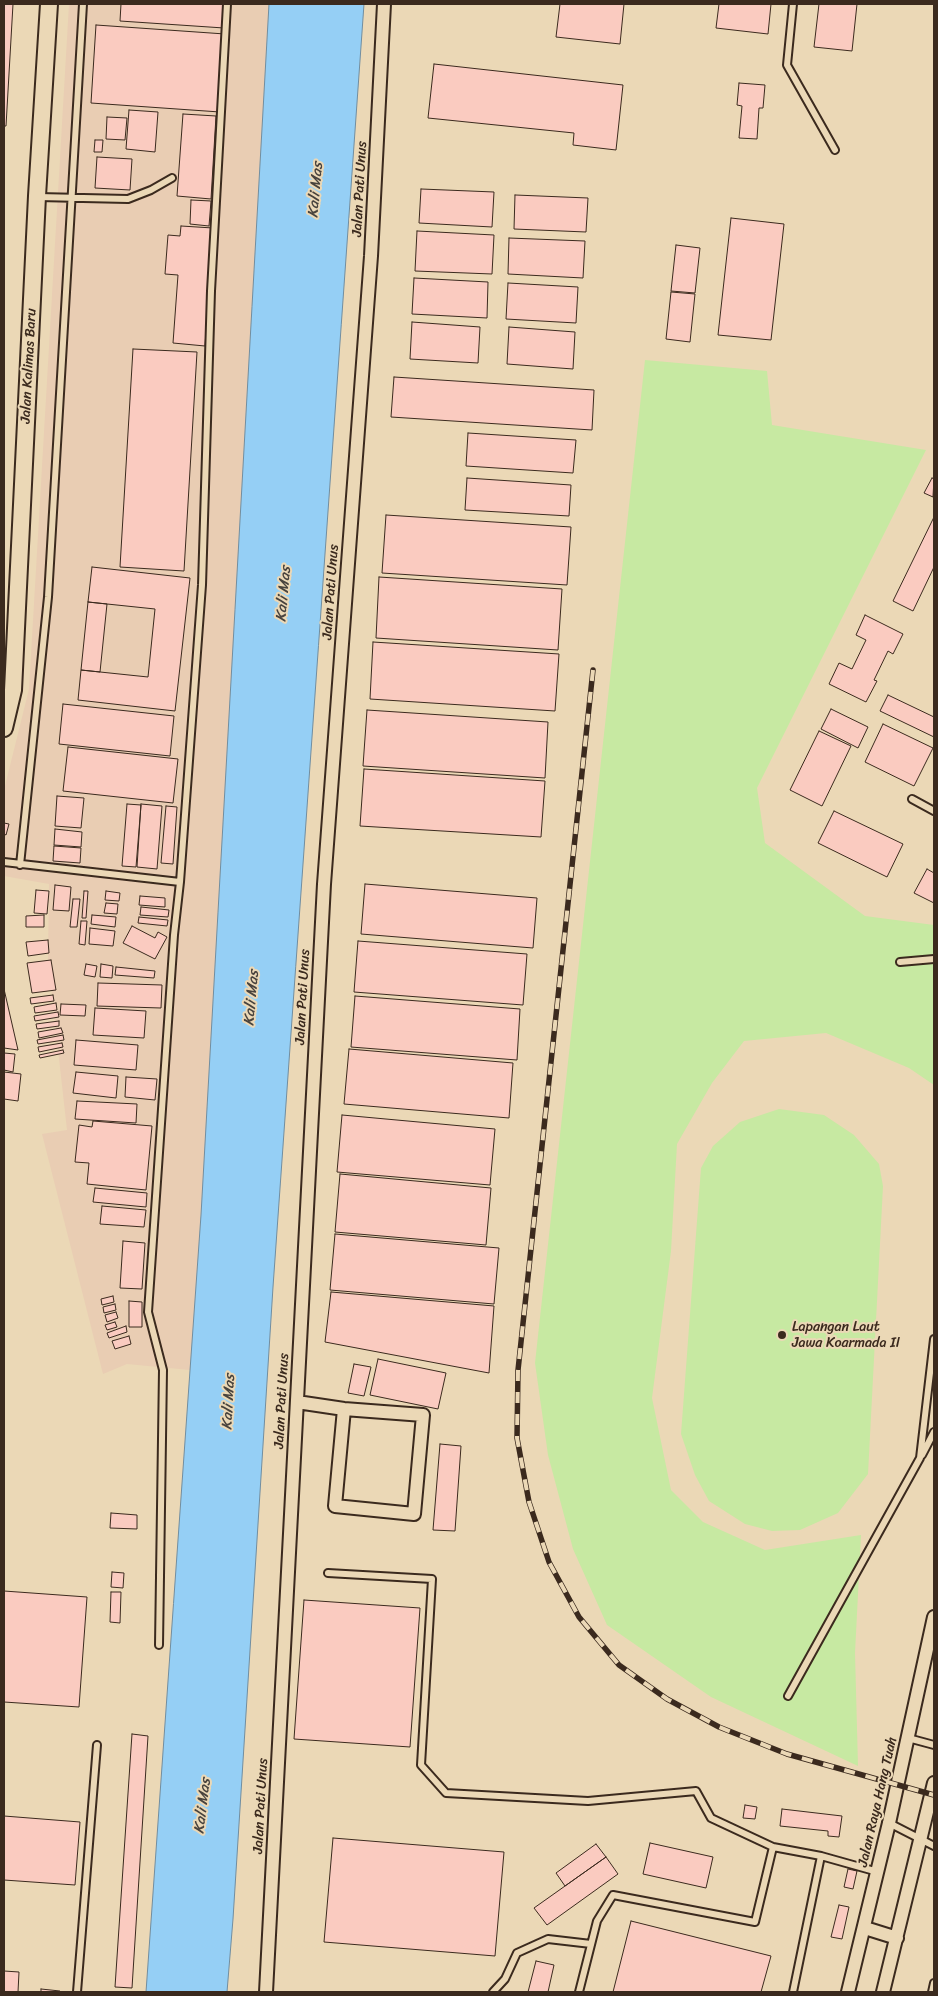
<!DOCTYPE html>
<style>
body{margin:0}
#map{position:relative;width:938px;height:1996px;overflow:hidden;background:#ebd8b6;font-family:Sriracha,sans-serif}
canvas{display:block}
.frame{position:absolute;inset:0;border:5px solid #3b2a1e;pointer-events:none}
</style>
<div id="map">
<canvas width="938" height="1996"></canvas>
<div class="frame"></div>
</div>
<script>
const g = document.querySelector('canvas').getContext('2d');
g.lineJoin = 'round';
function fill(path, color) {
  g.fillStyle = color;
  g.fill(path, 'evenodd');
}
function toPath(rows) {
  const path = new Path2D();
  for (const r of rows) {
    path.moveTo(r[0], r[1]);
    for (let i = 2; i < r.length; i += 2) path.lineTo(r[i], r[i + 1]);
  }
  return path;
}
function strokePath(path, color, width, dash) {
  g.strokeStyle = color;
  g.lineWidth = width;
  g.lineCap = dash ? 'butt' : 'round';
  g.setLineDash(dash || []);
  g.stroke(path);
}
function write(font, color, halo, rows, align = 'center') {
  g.font = font + ' Sriracha,sans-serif';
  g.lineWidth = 4;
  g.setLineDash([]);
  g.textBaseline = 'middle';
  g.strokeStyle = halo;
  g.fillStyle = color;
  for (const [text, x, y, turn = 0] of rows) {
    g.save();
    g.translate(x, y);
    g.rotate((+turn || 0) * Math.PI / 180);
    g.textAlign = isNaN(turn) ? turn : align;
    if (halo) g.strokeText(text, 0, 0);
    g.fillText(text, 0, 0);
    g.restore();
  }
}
const built = toPath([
 [69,4,269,4,201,1215,190,1370,127,1364,103,1374,42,1134,67,1130,48,960,49,884,4,876,4,790,29,689]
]);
const green = toPath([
 [645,360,767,371,772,425,926,450,757,788,765,843,865,916,934,925,934,1085,909,1068,826,1033,744,1041,712,1083,677,1144,671,1251,652,1398,671,1490,703,1522,765,1550,861,1535,855,1653,858,1766,711,1697,607,1625,573,1549,548,1455,535,1363],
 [779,1109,824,1115,854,1135,879,1164,883,1186,868,1474,838,1513,800,1530,772,1531,745,1524,709,1501,695,1475,681,1434,701,1168,713,1146,740,1122]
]);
const water = toPath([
 [269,4,364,4,273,1287,233,1919,227,1992,146,1992,201,1215,269,4]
]);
const building = toPath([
 [4,4,13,4,6,126,4,126,4,4],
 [121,4,226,4,224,28,120,21,121,4],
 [560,4,624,4,620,44,556,37,560,4],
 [719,4,771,4,768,34,716,28,719,4],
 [819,4,857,4,852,51,814,47,819,4],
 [96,25,225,34,220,112,91,103,96,25],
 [434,64,623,85,616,150,573,145,574,133,428,118,434,64],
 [739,83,765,85,763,108,759,108,757,139,739,138,742,106,737,105,739,83],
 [129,110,158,112,155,152,126,149,129,110],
 [183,114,216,116,211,199,177,196,183,114],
 [107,117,127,118,125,140,106,139,107,117],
 [95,140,103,140,102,152,94,152,95,140],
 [97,157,132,159,130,190,95,188,97,157],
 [421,189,494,192,492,227,419,223,421,189],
 [515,195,588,198,586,232,514,229,515,195],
 [191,200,211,201,209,226,190,224,191,200],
 [731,218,784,224,771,340,718,335,731,218],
 [181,226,213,228,205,346,173,343,178,275,165,274,168,235,180,236,181,226],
 [417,231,494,235,492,274,415,271,417,231],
 [509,238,585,241,583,278,508,274,509,238],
 [676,245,700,248,695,293,671,291,676,245],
 [414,278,488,282,487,318,412,314,414,278],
 [508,283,578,287,576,323,506,319,508,283],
 [671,292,695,294,690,342,666,339,671,292],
 [412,322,480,327,478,363,410,359,412,322],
 [509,327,575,332,573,369,507,364,509,327],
 [133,349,197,352,184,571,120,567,133,349],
 [394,377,594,390,592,430,391,417,394,377],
 [468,433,576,440,573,473,466,466,468,433],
 [467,478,571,485,569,516,465,510,467,478],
 [932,478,934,479,933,497,924,493,932,478],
 [386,515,571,527,567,585,382,573,386,515],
 [934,517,934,567,913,611,893,601,934,517],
 [92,567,190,578,175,711,78,700,81,670,148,677,155,609,88,602,92,567],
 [379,577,562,589,558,650,376,638,379,577],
 [88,602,107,604,100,672,81,670,88,602],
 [865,615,903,634,893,654,888,651,874,680,877,681,866,702,829,684,839,663,852,669,866,640,856,635,865,615],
 [373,642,559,654,555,711,370,699,373,642],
 [888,695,934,717,934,737,880,711,888,695],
 [63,704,174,716,170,756,59,744,63,704],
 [831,709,868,727,858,748,821,729,831,709],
 [367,710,548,722,545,778,363,766,367,710],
 [883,724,933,748,914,786,865,762,883,724],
 [819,731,851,746,822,806,790,790,819,731],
 [68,747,178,759,173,803,63,791,68,747],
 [364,769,545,781,541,837,360,826,364,769],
 [57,796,84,798,81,828,55,826,57,796],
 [127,804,141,805,136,867,122,866,127,804],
 [141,804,162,806,157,869,137,867,141,804],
 [166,806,177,807,173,864,161,863,166,806],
 [834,811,903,844,887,877,818,843,834,811],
 [4,823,9,824,6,835,4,834,4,823],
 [55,829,82,832,81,847,54,845,55,829],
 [54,846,81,848,80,863,53,861,54,846],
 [927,869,934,873,934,903,914,893,927,869],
 [365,884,537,898,533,948,361,934,365,884],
 [55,885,71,887,69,911,53,910,55,885],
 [36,890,49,891,47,914,34,913,36,890],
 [84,891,88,891,86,918,82,918,84,891],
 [106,891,120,893,119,901,105,900,106,891],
 [140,896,165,898,165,907,139,905,140,896],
 [73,899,80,899,77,927,70,927,73,899],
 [106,903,118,904,117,914,104,913,106,903],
 [141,907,169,910,168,917,140,915,141,907],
 [44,915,44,927,26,927,26,916,44,915],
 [92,915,116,917,115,927,91,924,92,915],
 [139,917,168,920,167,926,138,923,139,917],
 [81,921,87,921,85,945,79,944,81,921],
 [132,926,155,938,158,932,167,937,155,959,123,943,132,926],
 [90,928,115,931,113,946,89,944,90,928],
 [48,940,49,953,28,956,26,942,48,940],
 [358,941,527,954,523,1005,354,992,358,941],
 [51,960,56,990,32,993,27,963,51,960],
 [86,964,97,966,95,977,84,975,86,964],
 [101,964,113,966,112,978,100,977,101,964],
 [116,967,155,971,154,978,115,975,116,967],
 [98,983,162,985,161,1008,97,1006,98,983],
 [4,989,18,1050,4,1048,4,989],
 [53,995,54,1001,31,1004,30,998,53,995],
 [355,996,520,1009,517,1060,351,1047,355,996],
 [56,1003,57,1010,35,1013,34,1007,56,1003],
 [61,1004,86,1005,85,1016,60,1015,61,1004],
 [95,1008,146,1011,144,1038,93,1035,95,1008],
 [58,1012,59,1017,35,1021,34,1016,58,1012],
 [59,1021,59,1026,37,1029,36,1024,59,1021],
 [61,1028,63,1033,39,1038,38,1032,61,1028],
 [63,1035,64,1040,38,1044,37,1040,63,1035],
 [76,1040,138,1045,136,1070,74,1065,76,1040],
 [62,1043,63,1047,39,1052,38,1047,62,1043],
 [349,1049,513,1063,509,1118,344,1104,349,1049],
 [63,1050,64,1053,40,1058,39,1055,63,1050],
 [4,1053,15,1054,13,1072,4,1070,4,1053],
 [4,1072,21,1074,18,1101,4,1099,4,1072],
 [76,1072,118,1076,116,1098,73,1093,76,1072],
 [126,1077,157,1079,155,1100,125,1097,126,1077],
 [77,1101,137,1104,136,1123,75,1119,77,1101],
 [342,1115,495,1129,490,1185,337,1172,342,1115],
 [93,1121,152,1126,146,1190,87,1184,89,1163,75,1162,79,1125,92,1127,93,1121],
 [340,1174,491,1188,486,1245,335,1232,340,1174],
 [95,1188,147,1193,146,1207,93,1202,95,1188],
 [102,1206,146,1210,144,1227,100,1224,102,1206],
 [335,1234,499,1248,494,1304,330,1290,335,1234],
 [123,1241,145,1243,142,1289,120,1288,123,1241],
 [331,1292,494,1306,489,1373,325,1342,331,1292],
 [113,1296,114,1302,102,1305,101,1299,113,1296],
 [129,1301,142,1302,142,1327,129,1327,129,1301],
 [115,1304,116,1310,104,1313,103,1307,115,1304],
 [116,1312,118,1318,107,1322,105,1315,116,1312],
 [115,1322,117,1327,107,1330,105,1325,115,1322],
 [126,1326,127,1332,109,1338,107,1333,126,1326],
 [129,1336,131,1344,115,1349,112,1341,129,1336],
 [378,1359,446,1373,438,1409,370,1395,378,1359],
 [354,1364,371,1367,364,1396,348,1393,354,1364],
 [440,1444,461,1446,455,1531,433,1530,440,1444],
 [111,1513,137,1515,137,1529,110,1528,111,1513],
 [112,1572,124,1573,123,1588,111,1587,112,1572],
 [4,1591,87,1597,79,1707,4,1702,4,1591],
 [111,1592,121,1592,120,1623,110,1622,111,1592],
 [304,1600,420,1608,410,1747,294,1739,304,1600],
 [132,1734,148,1736,132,1988,115,1987,132,1734],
 [745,1805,757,1807,755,1819,743,1818,745,1805],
 [782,1809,842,1816,839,1837,828,1836,828,1831,780,1826,782,1809],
 [4,1816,80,1822,75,1885,4,1880,4,1816],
 [333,1838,504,1852,495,1956,324,1942,333,1838],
 [650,1843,713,1857,706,1888,643,1874,650,1843],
 [596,1844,606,1857,565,1886,556,1873,596,1844],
 [606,1857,618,1874,547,1925,534,1908,606,1857],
 [848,1869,857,1871,853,1889,844,1887,848,1869],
 [839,1905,849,1907,842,1939,831,1937,839,1905],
 [631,1921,771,1956,761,1992,613,1992,631,1921],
 [536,1961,554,1965,548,1992,528,1992,536,1961],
 [4,1971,19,1972,18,1992,4,1992,4,1971],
 [41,1989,60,1991,60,1992,41,1992,41,1989]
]);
const service = toPath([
 [793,4,787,65,835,150],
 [38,197,128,199,151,190,172,178],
 [912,799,934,811],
 [4,862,180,882],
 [20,865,48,597,83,4],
 [900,962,934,959],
 [922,1455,934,1432],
 [328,1573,432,1579,421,1765,446,1793,588,1801,696,1791,711,1818,773,1847,821,1856,878,1872],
 [159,1645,163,1370,148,1312,174,935,180,882,202,585,211,291,227,4],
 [788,1696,920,1458,934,1339],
 [908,1738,934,1745],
 [889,1823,934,1846],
 [77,1992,97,1745],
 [493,1992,505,1979,517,1953,548,1939,591,1944],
 [579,1992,597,1921,613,1895,755,1922,773,1847],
 [793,1992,821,1856],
 [932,1992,934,1983]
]);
const minor = toPath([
 [297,1402,344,1409,423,1415,414,1514,335,1506,344,1409],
 [865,1928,897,1938],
 [266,1992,324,884,371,256,384,4],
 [848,1992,889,1823,934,1617],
 [883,1992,934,1783]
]);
const tertiary = toPath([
 [4,728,13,690,37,196,49,4]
]);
const rail = toPath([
 [593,670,518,1370,517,1438,529,1502,549,1562,579,1617,619,1665,667,1699,719,1727,787,1754,934,1795]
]);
const markers = [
 [782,1335,5,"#3b2a1e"]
];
const streetNames = [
 ["Jalan Pati Unus",360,189,-87],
 ["Jalan Kalimas Baru",29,366,-87],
 ["Jalan Pati Unus",331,592,-86],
 ["Jalan Pati Unus",303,997,-87],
 ["Jalan Pati Unus",282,1401,-87],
 ["Jalan Raya Hang Tuah",878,1802,-77],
 ["Jalan Pati Unus",261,1806,-87]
];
const poiNames = [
 ["Lapangan Laut",792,1327],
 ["Jawa Koarmada II",792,1343]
];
const waterNames = [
 ["Kali Mas",316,190,-85],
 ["Kali Mas",284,594,-85],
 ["Kali Mas",252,998,-85],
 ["Kali Mas",229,1402,-87],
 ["Kali Mas",203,1806,-83]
];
fill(built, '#e9cdb3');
fill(green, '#c7e9a2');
fill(water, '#95cff5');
strokePath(water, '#718d9f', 1);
fill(building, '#facbc0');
strokePath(building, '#3b2a1e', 1);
strokePath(service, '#3b2a1e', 10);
strokePath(minor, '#3b2a1e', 16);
strokePath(tertiary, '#3b2a1e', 20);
strokePath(service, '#ebd8b6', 6);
strokePath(minor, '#ebd8b6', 12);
strokePath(tertiary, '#ebd8b6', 16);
strokePath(rail, '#3b2a1e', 5.5);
strokePath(rail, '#ebd8b6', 4, [11]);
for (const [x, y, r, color] of markers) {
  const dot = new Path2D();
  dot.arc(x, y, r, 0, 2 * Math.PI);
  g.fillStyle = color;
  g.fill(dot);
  strokePath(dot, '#ebd8b6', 2);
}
write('14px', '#3b2a1e', '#ebd8b6', streetNames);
write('14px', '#3b2a1e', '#ebd8b6', poiNames, 'left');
write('italic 15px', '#48433e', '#ebd8b6', waterNames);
</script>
